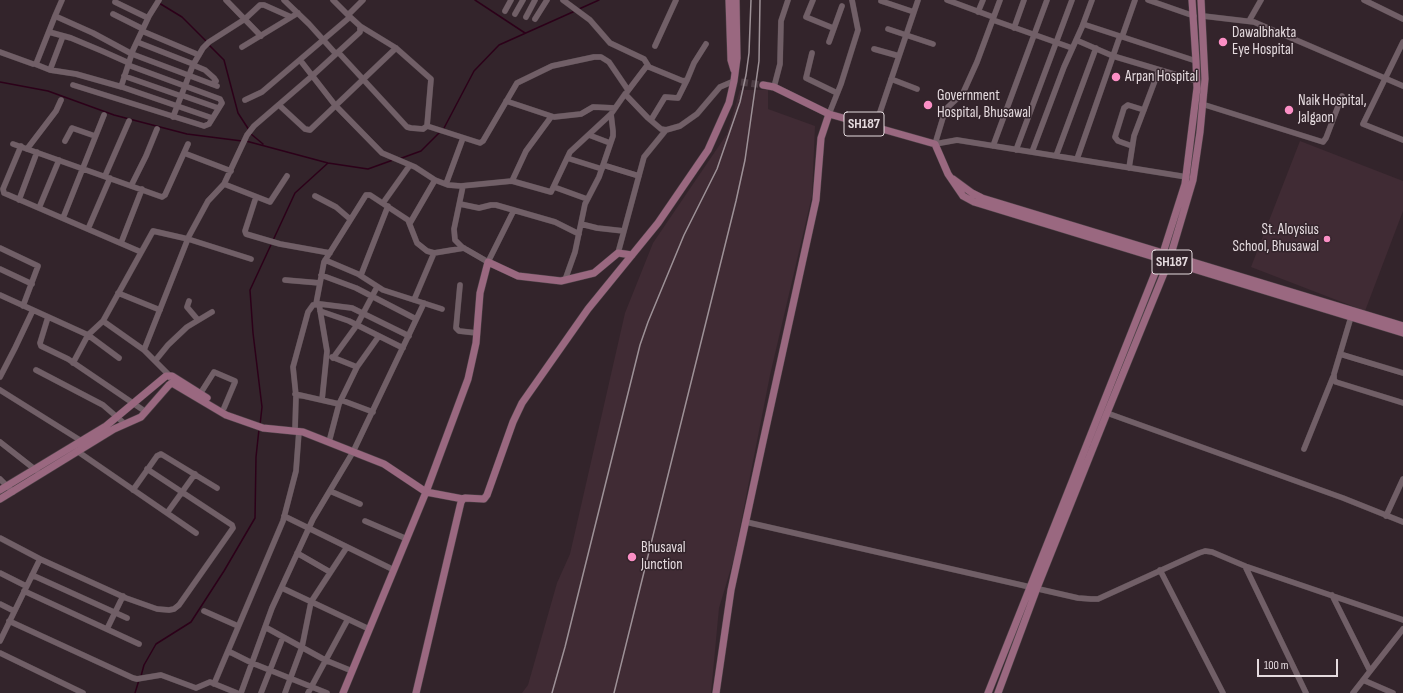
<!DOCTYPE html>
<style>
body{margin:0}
#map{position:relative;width:1403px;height:693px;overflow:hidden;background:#33242b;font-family:"Sofia Sans Condensed",sans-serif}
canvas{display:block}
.scale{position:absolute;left:1257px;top:659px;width:81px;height:18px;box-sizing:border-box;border:2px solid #e5dbdf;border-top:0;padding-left:5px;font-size:12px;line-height:14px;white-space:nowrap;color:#e5dbdf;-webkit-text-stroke:3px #33242b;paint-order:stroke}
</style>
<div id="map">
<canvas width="1403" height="693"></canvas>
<div class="scale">100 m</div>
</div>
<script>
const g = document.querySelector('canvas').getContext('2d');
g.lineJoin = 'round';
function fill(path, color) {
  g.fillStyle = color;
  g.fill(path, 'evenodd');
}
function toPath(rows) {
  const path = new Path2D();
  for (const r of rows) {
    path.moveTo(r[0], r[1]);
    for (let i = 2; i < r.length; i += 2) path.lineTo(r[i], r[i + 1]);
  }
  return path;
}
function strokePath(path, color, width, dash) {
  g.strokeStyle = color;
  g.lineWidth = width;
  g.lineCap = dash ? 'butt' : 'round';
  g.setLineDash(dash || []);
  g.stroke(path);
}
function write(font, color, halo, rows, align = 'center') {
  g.font = font + ' "Sofia Sans Condensed",sans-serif';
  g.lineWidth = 3;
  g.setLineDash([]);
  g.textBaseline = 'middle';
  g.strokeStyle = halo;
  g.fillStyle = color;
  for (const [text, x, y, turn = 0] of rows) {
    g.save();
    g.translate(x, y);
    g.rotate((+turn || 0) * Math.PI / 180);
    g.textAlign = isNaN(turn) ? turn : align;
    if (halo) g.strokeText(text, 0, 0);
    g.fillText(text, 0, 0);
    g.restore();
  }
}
const built = toPath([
 [740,90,768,90,768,109,815,126,812,196,770,375,734,558,719,608,711,693,522,693,528,685,557,583,570,554,625,313,653,243,727,134],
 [1300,141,1403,181,1403,211,1365,311,1251,267]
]);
const stream = toPath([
 [475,0,525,33],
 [159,3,182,17,207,42],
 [579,9,599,0],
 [209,45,224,60,238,113,249,130],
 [0,82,48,91,114,115,187,134,242,141],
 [443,130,474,71,499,45,575,11],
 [251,134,263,144],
 [246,141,328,163,368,169,393,160],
 [399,159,421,151,440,132],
 [260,425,262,407,253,333,250,290,295,193,328,163],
 [141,676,144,665,156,644,191,622,224,571,255,518,256,457,259,429],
 [135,693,139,680]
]);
const majorTunnel = toPath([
 [741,82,763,85]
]);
const minor = toPath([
 [62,0,55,16,93,33,132,54,217,86],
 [226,0,261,36],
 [284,0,309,24,336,54],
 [333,0,348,15],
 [563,0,590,20,610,43,644,59,649,67],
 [813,0,806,17,833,28],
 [947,0,993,17],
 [1000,0,977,62,963,93,948,107,945,111,935,144,957,140,1187,177],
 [1148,0,1194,16],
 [1364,0,1403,19],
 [881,1,914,12],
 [115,2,148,18],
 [505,11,511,0],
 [978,12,983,0],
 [113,14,143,29],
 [515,14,523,0],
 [1203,16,1254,22,1403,86],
 [526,17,535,0],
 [535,19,547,0],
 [993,20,1072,48],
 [1249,21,1261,0],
 [1083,24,1196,61],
 [1014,28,1024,0],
 [888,29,933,44],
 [142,31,199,55],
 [49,32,71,38,102,51,129,63],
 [1122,37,1135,0],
 [1076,40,1113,56,1197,81],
 [137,42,193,64],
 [829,42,842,6],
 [1403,42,1363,124,1403,140],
 [655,46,676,0],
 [242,47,298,13],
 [874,49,899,56],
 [0,52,33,64,36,64,55,16],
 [338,52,407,127,411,128,423,129,427,126,431,79,396,48,360,26],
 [812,53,806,78,837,93],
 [300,60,335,105,382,153,415,167,435,180,448,185,461,186,512,181,551,192,570,152,611,114,625,94,648,118,661,129,666,130,680,126,697,114,720,87,734,81],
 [35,64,50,70,76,74,122,87,212,118],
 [193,65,205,70,214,78,216,81,212,84],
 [50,70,63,36],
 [124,76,181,96],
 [891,79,917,89],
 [73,85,204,126,209,124,222,103,220,99,128,65],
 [121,87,133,50,149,16,159,0],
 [774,87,780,64,781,21,788,0],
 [627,92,646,67,649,67,683,81,687,80,694,63,706,44],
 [181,95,218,108],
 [245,100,262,92,350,17],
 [506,101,554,117,581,114,593,107,615,108],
 [1202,104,1323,142,1326,138,1342,96],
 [279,105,305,129,310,130,396,48],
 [829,114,841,84,858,30,852,0],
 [173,117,193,65,203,48,209,42,245,19,260,5,264,5,291,17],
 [651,120,665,97,678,98,687,80],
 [427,126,480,143,483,141,517,83,552,66,594,57,601,57,609,62,628,90],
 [875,127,918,0],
 [589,135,610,143],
 [65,141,72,128,95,136],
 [13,144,162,197,165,195,188,144],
 [21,146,3,189,4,193,141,252],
 [993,146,1047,0],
 [1132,146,1118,141,1115,137,1124,108,1128,105,1144,110],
 [27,149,56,111,61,100],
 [1016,150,1072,0],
 [1032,152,1064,67,1082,27,1092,0],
 [184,153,231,171],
 [1056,156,1096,48],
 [567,158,602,169],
 [1077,159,1120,36],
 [603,165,639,176],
 [1129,168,1134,136,1159,70],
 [105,176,129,121],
 [512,181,526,151,551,117],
 [224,184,270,202,287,176],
 [446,184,463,138],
 [131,186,146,156,157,129],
 [463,186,454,229,455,240,462,247,488,262,514,210],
 [554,187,587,199],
 [315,196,336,207,350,219],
 [256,197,245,231,246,234,280,244,330,253],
 [19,200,37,152],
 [383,203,410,165],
 [460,204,479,208,491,205,496,205,555,222,579,234],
 [39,208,59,160],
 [63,218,104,115],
 [410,223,435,180],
 [581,224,597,228,624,231],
 [88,229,110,178],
 [121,243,142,189],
 [0,248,38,266,23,306],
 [618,253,644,157,666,130],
 [325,260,358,274,383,290,442,309],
 [0,269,32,284],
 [321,275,356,288,416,319],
 [361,275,388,206],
 [285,280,320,283],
 [565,280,575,252,585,204,599,177,613,136,613,131,611,114],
 [460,285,456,328,459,331,477,333],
 [118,293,160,310],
 [0,295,88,335,103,321,144,350],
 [414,300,434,253],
 [189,301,187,307,198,320],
 [316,304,324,262,366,195,370,195,408,220,417,243,427,251,434,253,464,248],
 [319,304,327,351,322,400],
 [320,311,349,321,403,348],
 [48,317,40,343,41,346,68,359,146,412],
 [1351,317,1334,374,1334,380,1336,382,1403,403],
 [103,321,153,231,188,239,251,259],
 [1340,354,1403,373],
 [332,357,357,367],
 [333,358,357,325,377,287],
 [155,361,168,345,187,327,212,312],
 [73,363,88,335,119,358],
 [36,370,103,405,125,424],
 [0,377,15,348,33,310],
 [170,378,169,375,144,350,189,236,208,201,224,184,247,135,254,126,312,76,360,32,360,26,348,15,363,0],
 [0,390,83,442],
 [200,394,214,372,235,381,235,382,224,408],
 [295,394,339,404],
 [341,400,373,412],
 [1107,413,1343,498,1403,522],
 [295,430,296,396,293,367,308,312,313,305,320,304,352,308,409,336],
 [0,442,37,471],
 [329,442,339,404,357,367,379,336],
 [1304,449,1333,377],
 [77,451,196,533],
 [0,479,13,492],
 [133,490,157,456,161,454,217,488],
 [330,491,360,504],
 [167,513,195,474],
 [284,516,394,570],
 [1386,516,1403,479],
 [365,521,407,539],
 [746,522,1078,598,1091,599,1098,599,1199,553,1205,551,1212,552,1245,566,1403,620],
 [0,538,40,559,0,641],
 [297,553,330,572],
 [40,559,126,598,157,609,169,610,174,609,179,605,233,528,232,525,147,469],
 [1245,566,1306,693],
 [1160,570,1223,693],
 [0,573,26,586],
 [32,575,127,618],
 [282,588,369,629],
 [24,591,139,644],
 [1332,595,1370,671],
 [0,604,14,611],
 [204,611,238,626],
 [9,621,133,678,137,679,161,675,196,688,210,682,237,693],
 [265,627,325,660,352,671],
 [107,629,123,596],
 [228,651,252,663,327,693],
 [0,653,83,693],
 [1363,680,1393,693],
 [214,684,283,521,296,471,299,431],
 [241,693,272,608,313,519,353,452,424,303],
 [261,693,283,637],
 [285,693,302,647,311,602,347,547],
 [308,693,348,619],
 [1353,693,1403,629]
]);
const major = toPath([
 [729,0,731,60,734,70],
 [763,85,774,87,829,114,935,144,948,174,963,196,974,202,1403,333],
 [953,179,972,193,982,198,1403,326],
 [0,490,106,426,166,376,172,376,207,398],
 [0,499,114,429,141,417,169,385,172,383,226,415,263,428,303,432,384,464,426,492,463,499],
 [343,693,426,492,468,379,476,343,480,293,488,262,518,276,561,281,594,273,618,253,632,255],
 [416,693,461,502,463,499,465,498,484,499,487,495,513,422,522,403,588,309,658,223,708,150,729,103,734,81,737,58,736,0],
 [716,693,731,590,762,446,816,200,821,138,829,114],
 [988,693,1163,253,1185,184,1197,88,1196,61,1192,0],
 [998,693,1037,588,1107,413,1169,261,1193,180,1200,132,1205,79,1201,0]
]);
const rail = toPath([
 [552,693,565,647,640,345,648,322,684,235,717,169,740,102,746,75,749,53,751,0],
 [614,693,736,201,745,160,759,61,760,0]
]);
const markers = [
 [1223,42,5,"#fb8fc5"],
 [1116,77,5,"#fb8fc5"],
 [928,105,5,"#fb8fc5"],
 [1289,110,5,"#fb8fc5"],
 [1327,239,4,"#fb8fc5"],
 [632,557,5,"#fb8fc5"]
];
const shields = [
 [864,124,40],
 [1172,262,40]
];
const shieldNames = [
 ["SH187",864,124],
 ["SH187",1172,262]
];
const poiNames = [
 ["Dawalbhakta",1232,33],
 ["Eye Hospital",1232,50],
 ["Arpan Hospital",1125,77],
 ["Government",937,96],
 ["Hospital, Bhusawal",937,113],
 ["Naik Hospital,",1298,101],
 ["Jalgaon",1298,118],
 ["St. Aloysius",1319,230,"right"],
 ["School, Bhusawal",1319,247,"right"],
 ["Bhusaval",641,548],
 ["Junction",641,565]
];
fill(built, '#402b34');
strokePath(stream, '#2c0019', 1.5);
strokePath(majorTunnel, '#4e3f46', 7, [7, 3.5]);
strokePath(minor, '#4f4348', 6);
strokePath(major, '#4f4348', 8);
strokePath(minor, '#715f67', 5.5);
strokePath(major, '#9a6880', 7);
strokePath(rail, '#9d9197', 1.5);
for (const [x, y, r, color] of markers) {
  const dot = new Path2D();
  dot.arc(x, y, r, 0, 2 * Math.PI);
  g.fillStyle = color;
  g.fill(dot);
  strokePath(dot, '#33242b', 1.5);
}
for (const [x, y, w] of shields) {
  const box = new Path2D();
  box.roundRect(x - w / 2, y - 12, w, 24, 3);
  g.fillStyle = '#33242b';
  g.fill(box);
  strokePath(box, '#e5dbdf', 1);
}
write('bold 14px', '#e5dbdf', null, shieldNames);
write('15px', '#e5dbdf', '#33242b', poiNames, 'left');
</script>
